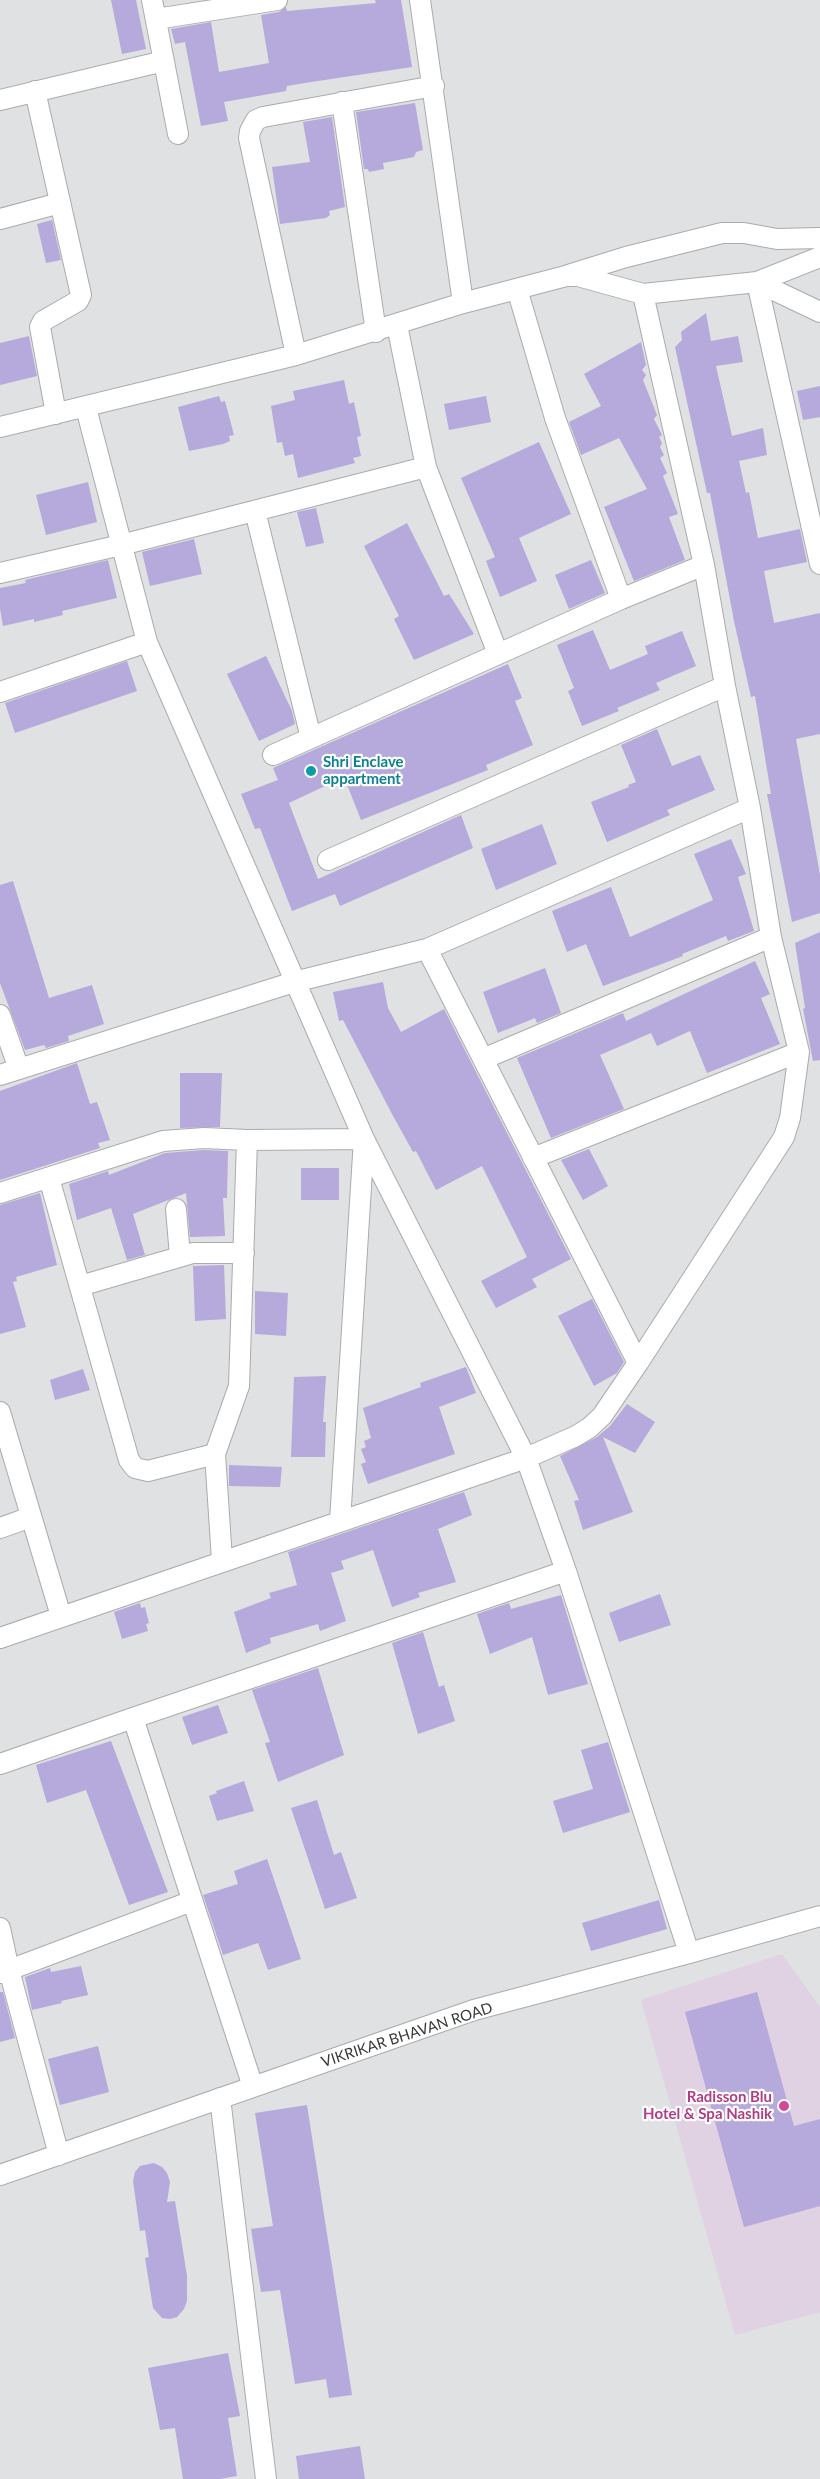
<!DOCTYPE html>
<style>
body{margin:0}
canvas{display:block;background:#dfe1e3}
</style>
<canvas width="820" height="2479"></canvas>
<script>
const g = document.querySelector('canvas').getContext('2d');
g.lineJoin = 'round';
function fill(path, color) {
  g.fillStyle = color;
  g.fill(path, 'evenodd');
}
function toPath(rows) {
  const path = new Path2D();
  for (const r of rows) {
    path.moveTo(r[0], r[1]);
    for (let i = 2; i < r.length; i += 2) path.lineTo(r[i], r[i + 1]);
  }
  return path;
}
function strokePath(path, color, width, dash) {
  g.strokeStyle = color;
  g.lineWidth = width;
  g.lineCap = dash ? 'butt' : 'round';
  g.setLineDash(dash || []);
  g.stroke(path);
}
function write(font, color, halo, rows, align = 'center') {
  g.font = font + ' Lato,sans-serif';
  g.lineWidth = 4.5;
  g.setLineDash([]);
  g.textBaseline = 'middle';
  g.strokeStyle = halo;
  g.fillStyle = color;
  for (const [text, x, y, turn = 0] of rows) {
    g.save();
    g.translate(x, y);
    g.rotate((+turn || 0) * Math.PI / 180);
    g.textAlign = isNaN(turn) ? turn : align;
    if (halo) g.strokeText(text, 0, 0);
    g.fillText(text, 0, 0);
    g.restore();
  }
}
const commercial = toPath([
 [782,1954,820,2007,820,2312,735,2335,641,2000]
]);
const building = toPath([
 [111,0,136,0,146,49,122,54],
 [375,0,401,0,412,67,311,82,287,86,286,91,224,102,228,121,201,126,185,42,175,44,171,29,211,22,219,72,269,63,261,15,279,12,286,7,287,11,376,3],
 [415,103,423,150,416,152,414,157,383,163,384,169,369,172,368,169,364,169,356,112],
 [332,117,345,207,329,211,330,215,326,218,280,224,272,167,310,162,303,122],
 [52,220,61,260,46,263,37,224],
 [706,313,711,341,738,336,743,362,716,366,732,436,763,428,767,455,739,461,746,493,749,492,758,538,800,529,807,562,764,571,774,623,820,613,820,734,796,739,820,875,820,913,792,922,767,794,771,794,755,696,751,697,734,621,710,493,707,493,675,347,682,340,681,332],
 [29,336,37,376,0,385,0,343],
 [641,342,646,365,642,370,646,375,643,380,657,415,654,419,662,435,659,437,662,443,660,447,664,455,660,458,667,473,663,476,678,514,669,517,685,560,634,581,604,507,647,489,619,438,581,455,569,422,601,406,584,374],
 [344,380,349,404,354,402,361,436,357,437,361,456,353,458,355,463,298,478,293,454,285,456,282,442,277,443,271,406,295,400,293,391],
 [820,386,820,417,803,420,797,391],
 [219,396,221,402,225,401,234,435,229,436,230,441,223,444,189,451,178,407],
 [486,396,491,422,449,430,444,404],
 [539,442,571,514,519,538,537,581,500,597,486,561,495,557,461,478],
 [88,482,97,522,46,535,36,495],
 [316,508,324,543,306,547,297,512],
 [407,523,444,596,449,594,474,634,414,660,394,619,399,616,364,546],
 [194,539,202,574,150,586,142,552],
 [108,560,117,598,62,611,63,615,34,622,34,619,3,626,0,609,0,588,26,583,25,580],
 [591,560,605,593,569,609,555,575],
 [593,630,610,670,648,654,645,646,682,631,696,666,656,683,660,690,617,708,619,711,582,726,568,691,574,688,557,645],
 [266,656,292,711,295,724,259,741,227,674],
 [127,661,137,691,15,733,5,703],
 [508,664,522,698,515,701,533,745,486,765,488,770,361,820,344,777,289,803,318,879,461,815,473,848,340,906,335,894,292,911,260,828,255,829,241,794,278,780,273,768],
 [657,729,672,766,700,755,715,790,667,810,670,815,607,842,591,802,629,787,628,785,636,782,621,745],
 [542,824,557,864,496,890,481,849],
 [731,839,746,874,738,877,754,931,728,941,726,936,682,954,683,956,603,986,586,944,567,952,552,911,611,887,630,937,713,900,694,854],
 [13,881,49,998,92,985,104,1024,68,1036,69,1041,46,1048,44,1045,25,1050,0,983,0,885],
 [820,932,820,1060,813,1061,803,1009,805,1008,795,943],
 [755,961,770,994,761,998,780,1044,707,1073,690,1031,657,1046,651,1033,600,1055,624,1109,551,1138,517,1058,623,1013,626,1021],
 [545,968,561,1013,537,1023,535,1018,498,1033,483,992],
 [383,982,388,1008,401,1032,444,1009,571,1259,532,1279,537,1287,496,1308,481,1281,527,1257,482,1166,436,1190,416,1151,413,1152,392,1114,343,1020,339,1021,333,992],
 [77,1063,90,1104,97,1102,110,1140,98,1143,100,1148,0,1180,0,1091],
 [180,1073,222,1073,220,1127,180,1128],
 [589,1149,608,1186,583,1200,561,1160],
 [204,1150,228,1151,227,1198,223,1198,225,1236,190,1237,186,1193,133,1214,145,1255,127,1260,111,1208,77,1220,69,1184,108,1171,109,1175,165,1153],
 [301,1168,339,1168,339,1200,301,1200],
 [40,1193,57,1265,16,1277,17,1281,13,1282,26,1327,0,1334,0,1205],
 [224,1265,226,1319,195,1321,193,1266],
 [255,1291,288,1293,286,1336,255,1334],
 [592,1299,624,1362,617,1373,594,1386,558,1316],
 [466,1367,476,1393,439,1407,455,1454,368,1484,361,1464,366,1462,361,1449,366,1447,364,1441,371,1438,363,1408,421,1387,420,1383],
 [83,1369,90,1390,55,1400,50,1380],
 [326,1376,323,1422,326,1422,325,1457,291,1457,294,1377],
 [627,1404,655,1422,635,1453,603,1437,633,1512,583,1530,574,1501,579,1500,560,1456,597,1437,610,1426],
 [229,1465,282,1467,280,1487,229,1486],
 [464,1492,472,1515,438,1529,456,1582,418,1593,420,1597,392,1607,373,1550,341,1561,344,1569,331,1573,346,1621,320,1631,318,1624,270,1638,271,1643,246,1653,234,1612,271,1598,269,1593,297,1585,288,1552],
 [660,1594,671,1625,619,1642,609,1613],
 [561,1595,588,1684,548,1695,532,1637,490,1654,477,1614,509,1603,511,1609],
 [140,1603,141,1608,145,1607,149,1623,146,1624,148,1631,122,1639,114,1612],
 [423,1632,439,1687,444,1685,455,1721,418,1734,392,1643],
 [318,1668,344,1755,278,1782,265,1743,270,1742,252,1690],
 [218,1705,228,1733,192,1745,182,1717],
 [111,1741,168,1892,129,1905,86,1790,47,1803,36,1765],
 [608,1742,630,1812,563,1833,553,1801,593,1789,581,1750],
 [244,1781,254,1811,217,1821,209,1796,217,1793,216,1791],
 [317,1800,334,1855,341,1852,357,1898,325,1909,291,1808],
 [267,1859,301,1959,268,1970,258,1943,223,1955,203,1895,238,1884,234,1871],
 [659,1900,667,1929,591,1951,582,1923],
 [81,1966,88,1995,61,2001,62,2003,32,2010,25,1977,50,1968,51,1972],
 [0,1992,3,1992,15,2038,0,2042],
 [757,1992,794,2126,820,2119,820,2206,744,2227,685,2012],
 [98,2046,109,2092,60,2105,48,2059],
 [307,2105,352,2395,329,2398,326,2379,295,2384,280,2290,261,2292,251,2229,273,2226,255,2113],
 [154,2163,162,2167,167,2173,170,2182,167,2202,175,2201,187,2276,187,2301,184,2309,177,2317,170,2319,162,2318,153,2308,145,2258,149,2257,145,2230,140,2231,133,2181,135,2172,140,2166],
 [228,2353,240,2416,228,2418,237,2476,220,2479,183,2479,175,2428,160,2430,148,2368],
 [360,2446,365,2479,299,2479,296,2456]
]);
const street = toPath([
 [152,0,178,134],
 [420,0,463,303],
 [156,19,277,0],
 [35,91,81,295,78,301,43,321,40,327,56,414],
 [0,100,164,61],
 [342,102,376,332],
 [0,219,60,203],
 [568,275,626,257,722,233,744,233,777,239,820,238],
 [757,282,820,564],
 [757,282,820,312],
 [517,289,555,418,621,599],
 [643,294,757,282,820,257],
 [397,325,426,467,498,654],
 [296,355,249,138,250,131,256,120,263,117,434,86],
 [86,408,147,642,364,1139,526,1458,566,1571,689,1953],
 [0,427,296,355,463,303,566,276,578,276,643,294,704,565,725,686,750,808,771,937,799,1052,790,1118,784,1137,638,1363,602,1416,589,1428,576,1436,526,1458,0,1638],
 [255,511,311,738],
 [0,573,121,545,426,467],
 [0,692,147,642],
 [273,755,621,599,704,565],
 [328,860,725,686],
 [427,949,638,1363],
 [0,1015,19,1069],
 [483,1059,771,937],
 [0,1075,294,982,427,949,750,808],
 [533,1158,799,1052],
 [49,1178,129,1460,135,1468,148,1471,215,1454],
 [0,1193,163,1141,204,1138,247,1140,364,1139,340,1521],
 [176,1209,180,1256],
 [80,1286,193,1253,244,1253],
 [0,1412,61,1616],
 [0,1528,31,1517],
 [222,1560,215,1454,239,1386,247,1140],
 [133,1718,566,1571],
 [0,1764,133,1718,253,2087],
 [0,1928,9,1970,192,1901],
 [0,1973,9,1970,59,2155],
 [220,2098,266,2479],
 [0,2175,474,2010,689,1953,820,1916]
]);
const markers = [
 [311,771,6,"#0f9aa8"],
 [784,2106,6,"#d1479c"]
];
const cultureNames = [
 ["Shri Enclave",323,762],
 ["appartment",323,779]
];
const streetNames = [
 ["VIKRIKAR BHAVAN ROAD",407,2035,-18]
];
const hotelNames = [
 ["Radisson Blu",772,2097],
 ["Hotel & Spa Nashik",772,2114]
];
fill(commercial, '#e0d1e3');
fill(building, '#b6a9db');
strokePath(street, '#aaabad', 22);
strokePath(street, '#fff', 20);
for (const [x, y, r, color] of markers) {
  const dot = new Path2D();
  dot.arc(x, y, r, 0, 2 * Math.PI);
  g.fillStyle = color;
  g.fill(dot);
  strokePath(dot, '#fff', 2);
}
write('bold 15px', '#0d838f', '#fff', cultureNames, 'left');
write('15px', '#38393a', '#fff', streetNames);
write('bold 15px', '#b23c85', '#fff', hotelNames, 'right');
</script>
